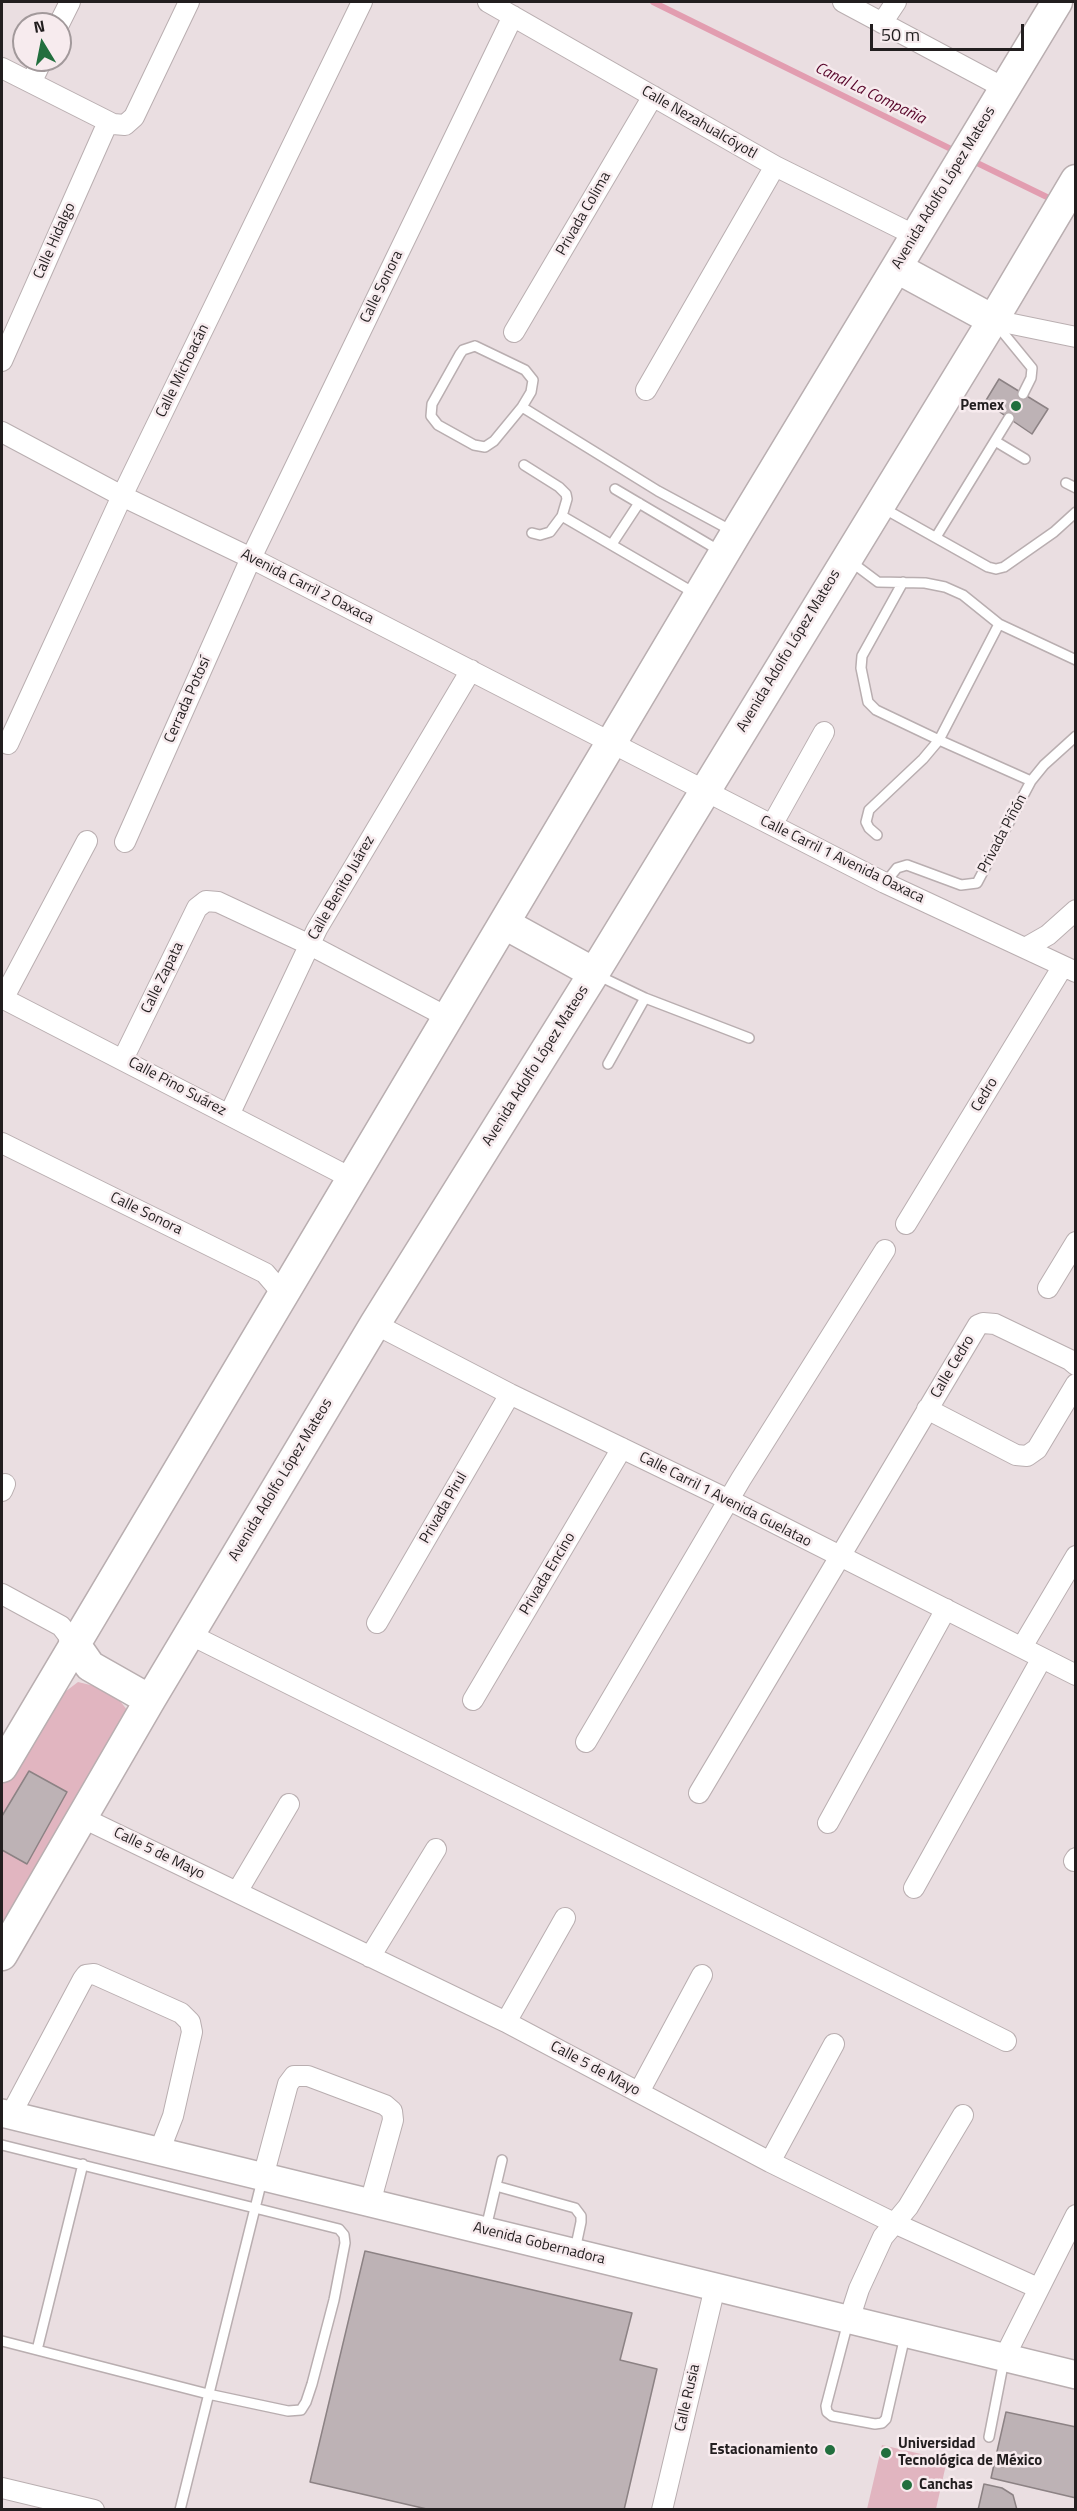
<!DOCTYPE html>
<meta charset="utf-8">
<style>
body{margin:0}
#map{position:relative;width:1077px;height:2511px;overflow:hidden;background:#eadee1;font-family:"Titillium Web",sans-serif}
canvas{display:block}
.frame{position:absolute;inset:0;border:3px solid #221e1f;pointer-events:none}
.north{position:absolute;left:12px;top:12px;width:60px;height:60px;box-sizing:border-box;background:#f7ebee;border:2px solid #a2999b;border-radius:50%;rotate:350deg;font-size:16px;font-weight:700;line-height:24px;text-align:center;color:#221e1f}
.north::after{content:'';display:block;margin:auto;width:21px;height:27px;background:#226f3e;clip-path:polygon(50% 0,100% 100%,50% 72%,0 100%)}
.scale{position:absolute;left:870px;top:24px;width:154px;height:27px;box-sizing:border-box;border:3px solid #221e1f;border-top:0;padding-left:8px;font-size:18px;line-height:21px;white-space:nowrap;color:#221e1f;-webkit-text-stroke:4px #f7ebee;paint-order:stroke}
</style>
<div id="map">
<canvas width="1077" height="2511"></canvas>
<div class="frame"></div>
<div class="north">N</div>
<div class="scale">50 m</div>
</div>
<script>
const g = document.querySelector('canvas').getContext('2d');
g.lineJoin = 'round';
function fill(path, color) {
  g.fillStyle = color;
  g.fill(path, 'evenodd');
}
function toPath(rows) {
  const path = new Path2D();
  for (const r of rows) {
    path.moveTo(r[0], r[1]);
    for (let i = 2; i < r.length; i += 2) path.lineTo(r[i], r[i + 1]);
  }
  return path;
}
function strokePath(path, color, width, dash) {
  g.strokeStyle = color;
  g.lineWidth = width;
  g.lineCap = dash ? 'butt' : 'round';
  g.setLineDash(dash || []);
  g.stroke(path);
}
function write(font, color, halo, rows, align = 'center') {
  g.font = font + ' "Titillium Web",sans-serif';
  g.lineWidth = 5;
  g.setLineDash([]);
  g.textBaseline = 'middle';
  g.strokeStyle = halo;
  g.fillStyle = color;
  for (const [text, x, y, turn = 0] of rows) {
    g.save();
    g.translate(x, y);
    g.rotate((+turn || 0) * Math.PI / 180);
    g.textAlign = isNaN(turn) ? turn : align;
    if (halo) g.strokeText(text, 0, 0);
    g.fillText(text, 0, 0);
    g.restore();
  }
}
const green = toPath([
 [78,1682,111,1690,128,1711,2,1932,2,1784,57,1698],
 [882,2445,947,2460,936,2509,867,2509]
]);
const stream = toPath([
 [653,2,957,152],
 [971,160,1053,200]
]);
const building = toPath([
 [999,379,1048,409,1032,434,985,402,999,379],
 [29,1771,67,1792,27,1864,2,1850,2,1816,29,1771],
 [365,2251,632,2313,620,2360,657,2369,624,2510,431,2510,310,2482,365,2251],
 [1006,2412,1076,2427,1076,2498,991,2478,1006,2412],
 [984,2484,1002,2488,1013,2495,1017,2510,978,2510,984,2484]
]);
const lane = toPath([
 [996,324,1032,368,1031,378,1023,394],
 [475,346,525,370,533,380,531,392,522,407,494,441,485,447,474,445,438,425,431,416,432,404,460,354,463,350,475,346],
 [522,407,658,491,734,532],
 [995,441,1025,459],
 [524,465,559,487,566,494,567,499,562,516,550,532,540,535,532,533],
 [1066,483,1076,488],
 [615,489,720,551],
 [883,508,988,567,996,569,1004,567,1054,532,1076,512],
 [562,516,696,594],
 [936,537,1009,418],
 [612,544,639,503],
 [850,561,878,582,925,583,945,587,963,595,999,624,1076,660],
 [903,582,862,656,861,668,868,702,876,710,939,740,1031,781],
 [877,835,869,828,866,822,869,810,923,759,939,740,999,624],
 [885,883,897,868,907,865,961,885,977,883,1031,781,1044,765,1076,736],
 [597,975,645,998,749,1038],
 [608,1064,645,998],
 [2,2145,339,2229,344,2235,345,2243,334,2300,312,2384,306,2402,301,2410,288,2411,208,2394,2,2341],
 [496,2186,575,2208,581,2216,581,2222,575,2250],
 [486,2228,502,2160],
 [848,2322,826,2406,827,2412,832,2416,875,2424,882,2423,886,2419,905,2336],
 [37,2350,83,2164],
 [989,2437,1004,2360],
 [180,2510,262,2180]
]);
const street = toPath([
 [488,2,775,166,916,236],
 [843,2,1004,88],
 [882,23,896,2],
 [59,24,70,2],
 [2,68,113,124,125,125,134,117,189,2],
 [32,81,42,60],
 [993,320,1076,337],
 [514,332,653,96],
 [2,361,108,122],
 [646,390,775,166],
 [2,432,122,496,251,558,885,883,1076,972],
 [8,744,122,496,362,2],
 [772,825,824,732],
 [125,842,251,558,513,16],
 [1027,947,1048,935,1076,910],
 [2,998,351,1178],
 [3,999,87,841],
 [123,1059,197,908,206,901,218,902,310,945,449,1018],
 [229,1115,317,929,471,670],
 [2,1143,265,1273,283,1294],
 [906,1224,1063,966],
 [1048,1288,1076,1242],
 [375,1324,510,1394,729,1500,1076,1675],
 [927,1409,1016,1455,1027,1456,1037,1449,1076,1384],
 [2,1491,5,1484],
 [2,1594,61,1626,74,1643],
 [377,1623,510,1394],
 [189,1634,1006,2041],
 [1022,1647,1076,1556],
 [473,1700,622,1448],
 [586,1742,741,1479,885,1250],
 [699,1793,978,1325,983,1323,995,1324,1070,1360,1076,1365],
 [81,1817,506,2022,770,2162,894,2223,1038,2288],
 [828,1823,946,1609],
 [1074,1861,1076,1858],
 [914,1888,1042,1658],
 [237,1892,289,1804],
 [370,1957,436,1849],
 [506,2022,565,1918],
 [639,2092,702,1975],
 [10,2116,83,1979,86,1975,94,1974,181,2013,190,2022,192,2032,173,2116,159,2152],
 [770,2162,834,2044],
 [263,2177,288,2084,294,2076,308,2076,385,2105,392,2111,393,2120,370,2203],
 [849,2320,859,2289,883,2237,908,2207,963,2115],
 [1004,2358,1076,2215],
 [2,2488,94,2510],
 [662,2510,715,2287]
]);
const secondary = toPath([
 [2,2113,1076,2375]
]);
const primary = toPath([
 [897,268,993,320],
 [505,924,594,973],
 [74,1643,90,1666,150,1700],
 [2,1767,736,533,1057,2],
 [2,1955,150,1700,375,1324,594,973,993,320,1076,180]
]);
const markers = [
 [1016,406,6,"#226f3e"],
 [830,2450,6,"#226f3e"],
 [886,2453,6,"#226f3e"],
 [907,2485,6,"#226f3e"]
];
const streetNames = [
 ["Calle Nezahualcóyotl",699,123,30],
 ["Avenida Adolfo López Mateos",944,188,-59],
 ["Privada Colima",584,214,-60],
 ["Calle Hidalgo",55,241,-66],
 ["Calle Sonora",382,287,-64],
 ["Calle Michoacán",183,371,-64],
 ["Avenida Carril 2 Oaxaca",307,587,27],
 ["Avenida Adolfo López Mateos",789,651,-59],
 ["Cerrada Potosí",188,700,-66],
 ["Privada Piñón",1003,834,-62],
 ["Calle Carril 1 Avenida Oaxaca",842,860,26],
 ["Calle Benito Juárez",342,888,-60],
 ["Calle Zapata",163,978,-64],
 ["Avenida Adolfo López Mateos",536,1066,-58],
 ["Calle Pino Suárez",177,1087,28],
 ["Cedro",985,1095,-59],
 ["Calle Sonora",146,1214,26],
 ["Calle Cedro",953,1367,-59],
 ["Avenida Adolfo López Mateos",281,1480,-59],
 ["Calle Carril 1 Avenida Guelatao",725,1500,27],
 ["Privada Pirul",444,1508,-60],
 ["Privada Encino",548,1574,-59],
 ["Calle 5 de Mayo",159,1854,26],
 ["Calle 5 de Mayo",595,2069,28],
 ["Avenida Gobernadora",539,2244,14],
 ["Calle Rusia",688,2398,-77]
];
const poiNames = [
 ["Pemex",1004,406],
 ["Universidad",898,2444,"left"],
 ["Tecnológica de México",898,2461,"left"],
 ["Estacionamiento",818,2450],
 ["Canchas",919,2485,"left"]
];
const waterNames = [
 ["Canal La Compañia",870,94,26]
];
fill(green, '#e1b5c0');
strokePath(stream, '#e29db0', 6);
fill(building, '#bdb2b5');
strokePath(building, '#8c8284', 1.5);
strokePath(lane, '#b9aeb0', 12);
strokePath(street, '#b9aeb0', 22);
strokePath(secondary, '#b9aeb0', 30);
strokePath(primary, '#b9aeb0', 33);
strokePath(lane, '#fff', 9);
strokePath(street, '#fff', 20);
strokePath(secondary, '#fff', 27);
strokePath(primary, '#fff', 30);
for (const [x, y, r, color] of markers) {
  const dot = new Path2D();
  dot.arc(x, y, r, 0, 2 * Math.PI);
  g.fillStyle = color;
  g.fill(dot);
  strokePath(dot, '#f7ebee', 2);
}
write('15px', '#221e1f', '#f7ebee', streetNames);
write('bold 15px', '#221e1f', '#f7ebee', poiNames, 'right');
write('italic 16px', '#570429', '#f7ebee', waterNames);
</script>
